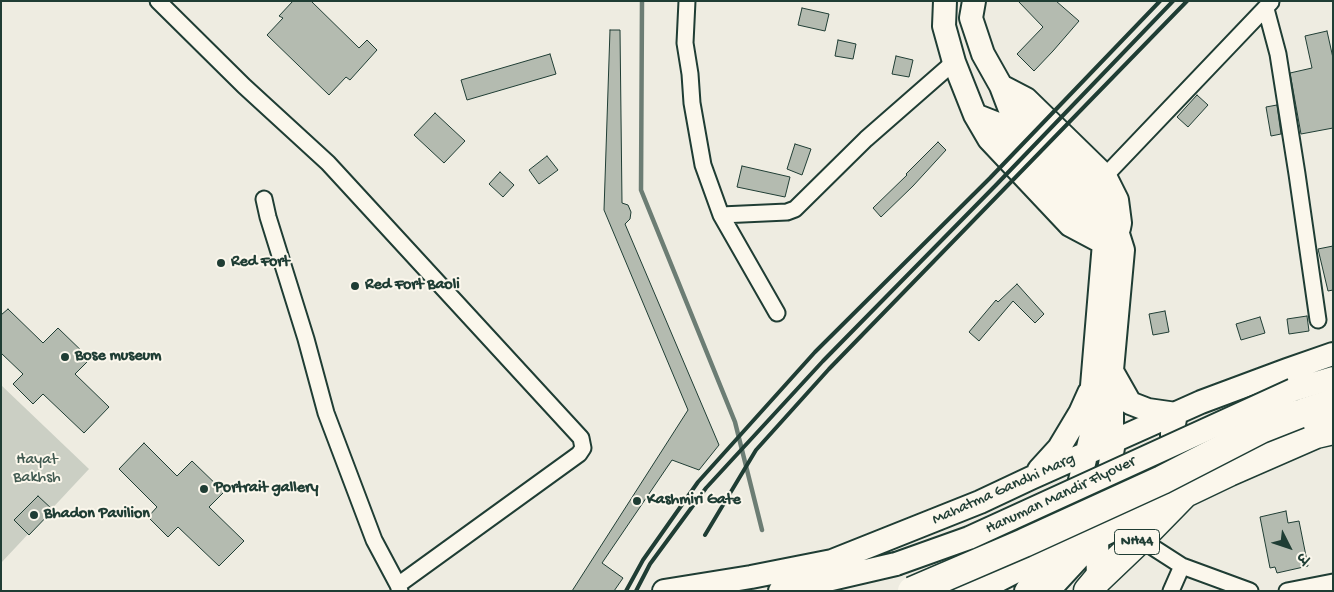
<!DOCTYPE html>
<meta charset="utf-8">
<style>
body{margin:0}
#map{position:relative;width:1334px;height:592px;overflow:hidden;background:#eeece1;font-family:"Gochi Hand","Playpen Sans Deva",sans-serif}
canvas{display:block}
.frame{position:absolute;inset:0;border:2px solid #1f3d34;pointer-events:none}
.north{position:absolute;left:1264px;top:522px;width:50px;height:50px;-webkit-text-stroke:4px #fbf7ec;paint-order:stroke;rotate:131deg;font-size:14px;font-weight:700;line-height:20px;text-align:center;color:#1f3d34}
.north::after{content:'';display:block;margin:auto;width:18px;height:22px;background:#1f3d34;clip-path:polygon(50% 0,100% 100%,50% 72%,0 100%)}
</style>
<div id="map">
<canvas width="1334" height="592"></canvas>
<div class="frame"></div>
<div class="north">उ</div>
</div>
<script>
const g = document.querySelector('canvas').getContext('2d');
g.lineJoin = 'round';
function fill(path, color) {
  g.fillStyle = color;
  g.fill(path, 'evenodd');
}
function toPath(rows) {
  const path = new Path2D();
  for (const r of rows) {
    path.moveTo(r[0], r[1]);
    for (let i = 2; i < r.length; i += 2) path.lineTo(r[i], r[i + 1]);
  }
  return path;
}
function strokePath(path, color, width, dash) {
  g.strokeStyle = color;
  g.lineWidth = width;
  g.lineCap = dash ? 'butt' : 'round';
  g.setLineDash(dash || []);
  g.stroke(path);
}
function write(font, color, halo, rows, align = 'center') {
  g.font = font + ' "Gochi Hand",sans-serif';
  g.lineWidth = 4;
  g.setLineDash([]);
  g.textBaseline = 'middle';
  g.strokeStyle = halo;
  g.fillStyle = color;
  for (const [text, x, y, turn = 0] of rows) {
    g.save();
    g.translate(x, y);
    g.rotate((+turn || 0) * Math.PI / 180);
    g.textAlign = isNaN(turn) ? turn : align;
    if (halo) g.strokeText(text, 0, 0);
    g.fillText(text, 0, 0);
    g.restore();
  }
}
const green = toPath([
 [1,385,89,469,1,563]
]);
const stream = toPath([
 [642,1,641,190,735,422,762,530]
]);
const building = toPath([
 [293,1,311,1,359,48,367,40,377,50,350,80,346,77,329,95,267,35,283,18,279,16,293,1],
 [1018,1,1056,1,1079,21,1053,51,1034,71,1017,54,1043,27,1018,1],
 [802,8,829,14,825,31,798,25,802,8],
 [610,30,620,30,622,203,628,205,631,212,630,219,625,224,719,445,699,470,672,460,602,563,623,578,614,591,572,591,688,410,604,210,610,30],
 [1327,31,1333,58,1333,128,1301,134,1290,73,1312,68,1305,36,1327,31],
 [838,40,856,44,853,59,835,56,838,40],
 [550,54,556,74,467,100,461,80,550,54],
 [896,56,913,60,909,77,892,74,896,56],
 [1197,95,1208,105,1188,127,1177,117,1197,95],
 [1277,105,1281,134,1271,136,1266,107,1277,105],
 [435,113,465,141,444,163,414,135,435,113],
 [938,142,946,150,913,186,881,217,873,208,907,175,906,174,938,142],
 [795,144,811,149,802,175,787,169,795,144],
 [547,156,558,170,539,184,529,170,547,156],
 [742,166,790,177,785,197,737,187,742,166],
 [500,172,514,185,503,197,489,184,500,172],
 [1333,246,1333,290,1328,291,1318,249,1333,246],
 [1017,284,1044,314,1035,323,1013,301,979,341,969,332,996,300,998,302,1017,284],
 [8,309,43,343,58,328,90,359,75,374,109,407,84,433,43,394,33,404,13,384,23,374,1,353,1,315,8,309],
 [1165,311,1169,332,1153,335,1149,314,1165,311],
 [1307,316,1309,331,1289,334,1287,319,1307,316],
 [1260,317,1265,333,1241,340,1236,324,1260,317],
 [144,443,177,476,192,461,224,492,209,507,244,541,219,566,178,527,168,537,148,517,157,507,119,469,144,443],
 [38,496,53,510,29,535,14,520,38,496],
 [1286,511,1288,523,1299,521,1308,566,1277,573,1275,567,1270,568,1260,517,1286,511]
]);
const street = toPath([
 [158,1,244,86,328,163,581,438,583,448,579,454,398,585],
 [687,1,685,43,690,74,692,103,703,165,721,215,777,313],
 [1266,9,1278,54,1297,174,1318,320],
 [1105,176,1271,2],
 [264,199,268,217,306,339,326,413,374,540,398,585,400,591],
 [721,215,787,212,795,209,866,139,954,62],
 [1140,539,1182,566,1250,591],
 [1171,591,1182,566],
 [1287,591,1333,582]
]);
const secondary = toPath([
 [945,1,944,26,954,62,975,115,989,139,1070,225,1102,242],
 [974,1,971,18,983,54,1001,86,1009,107,1089,189,1102,206,1118,234,1123,250,1112,370,1112,425,1114,442,1097,538,1098,579],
 [1001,86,1026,99,1105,176,1117,200,1120,223,1119,228],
 [975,115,998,124,1054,179,1082,208,1104,243,1092,386,1091,435,1072,513,1067,545],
 [1293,390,1333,378],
 [1039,470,1059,448,1080,413,1089,393],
 [664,591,751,577,832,561,980,502,1031,478,1201,402,1287,370,1333,354],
 [780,591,896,564],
 [965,591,999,580,1067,545,1097,538,1185,493,1173,459,1172,434,1176,414,1148,410,1130,403,1113,373],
 [1026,591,1033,581,1056,557],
 [1048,591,1097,538]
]);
const highway = toPath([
 [1299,414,1333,403],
 [1088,591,1098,579,1140,539,1185,493,1229,472,1316,434,1333,430]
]);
const rail = toPath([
 [705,535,756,450,829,369,1187,1],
 [626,591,643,560,698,482,815,352,990,178,1160,1],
 [636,591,650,564,706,488,823,361,996,185,1173,1]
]);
const secondaryBridge = toPath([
 [896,564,969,538,1293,390]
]);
const highwayBridge = toPath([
 [912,591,1024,543,1162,480,1261,429,1299,414]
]);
const markers = [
 [221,263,5,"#1f3d34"],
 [355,286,5,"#1f3d34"],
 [65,357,5,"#1f3d34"],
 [204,489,5,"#1f3d34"],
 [637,501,5,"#1f3d34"],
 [34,515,5,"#1f3d34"]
];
const shields = [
 [1137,542,45]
];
const shieldNames = [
 ["NH44",1137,542]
];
const poiNames = [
 ["Red Fort",231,263],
 ["Red Fort Baoli",365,286],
 ["Bose museum",75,357],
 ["Portrait gallery",214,489],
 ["Kashmiri Gate",647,501],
 ["Bhadon Pavilion",44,515]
];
const parkNames = [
 ["Hayat",37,461],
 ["Bakhsh",37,479]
];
const streetNames = [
 ["Mahatma Gandhi Marg",1004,490,-24],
 ["Hanuman Mandir Flyover",1061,496,-25]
];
fill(green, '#cbcfc4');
strokePath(stream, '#6c7d74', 4.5);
fill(building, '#b4bbb0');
strokePath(building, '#1f3d34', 1);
strokePath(street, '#1f3d34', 19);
strokePath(secondary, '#1f3d34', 26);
strokePath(highway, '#1f3d34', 31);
strokePath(street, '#fbf7ec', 15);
strokePath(secondary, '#fbf7ec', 22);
strokePath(highway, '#fbf7ec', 28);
strokePath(rail, '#1f3d34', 4);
strokePath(secondaryBridge, '#1f3d34', 26, []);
strokePath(highwayBridge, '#1f3d34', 31, []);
strokePath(secondaryBridge, '#fbf7ec', 22);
strokePath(highwayBridge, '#fbf7ec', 28);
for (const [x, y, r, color] of markers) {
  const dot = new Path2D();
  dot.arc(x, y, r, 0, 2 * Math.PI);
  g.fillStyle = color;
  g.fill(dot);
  strokePath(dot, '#fbf7ec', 2);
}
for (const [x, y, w] of shields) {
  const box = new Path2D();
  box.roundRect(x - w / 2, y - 12.5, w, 25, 4);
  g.fillStyle = '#fbf7ec';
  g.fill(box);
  strokePath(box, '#1f3d34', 1);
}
write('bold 15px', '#1f3d34', null, shieldNames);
write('bold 16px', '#1f3d34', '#fbf7ec', poiNames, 'left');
write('16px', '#415a51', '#fbf7ec', parkNames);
write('16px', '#1f3d34', '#fbf7ec', streetNames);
</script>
